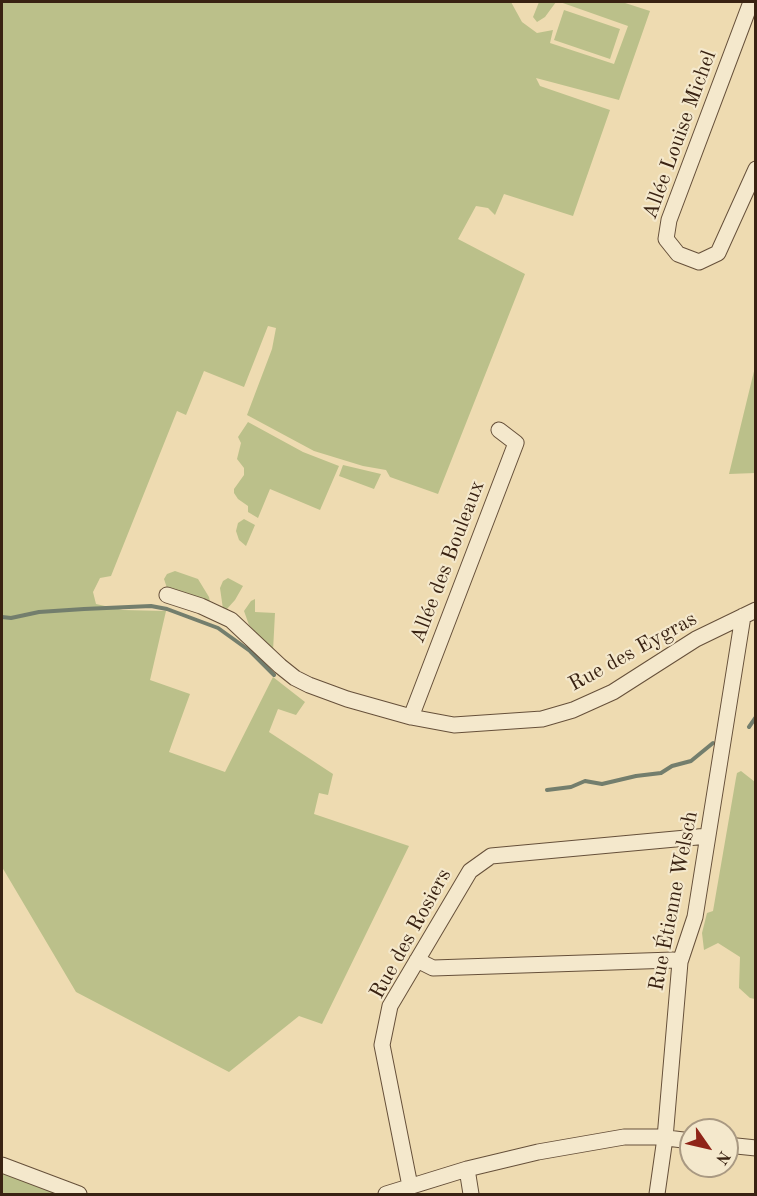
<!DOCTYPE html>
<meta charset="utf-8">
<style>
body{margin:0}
#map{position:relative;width:757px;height:1196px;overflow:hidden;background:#eedbb1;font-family:"Old Standard TT",serif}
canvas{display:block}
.frame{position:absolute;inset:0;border:3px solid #392212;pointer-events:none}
.north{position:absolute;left:679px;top:1118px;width:60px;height:60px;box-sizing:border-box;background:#f4e8cc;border:2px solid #a99982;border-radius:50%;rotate:124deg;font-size:16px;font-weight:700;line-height:24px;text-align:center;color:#392212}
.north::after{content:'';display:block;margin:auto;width:21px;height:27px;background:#8f2418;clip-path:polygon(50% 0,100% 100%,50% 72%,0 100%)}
</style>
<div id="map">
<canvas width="757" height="1196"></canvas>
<div class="frame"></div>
<div class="north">N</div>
</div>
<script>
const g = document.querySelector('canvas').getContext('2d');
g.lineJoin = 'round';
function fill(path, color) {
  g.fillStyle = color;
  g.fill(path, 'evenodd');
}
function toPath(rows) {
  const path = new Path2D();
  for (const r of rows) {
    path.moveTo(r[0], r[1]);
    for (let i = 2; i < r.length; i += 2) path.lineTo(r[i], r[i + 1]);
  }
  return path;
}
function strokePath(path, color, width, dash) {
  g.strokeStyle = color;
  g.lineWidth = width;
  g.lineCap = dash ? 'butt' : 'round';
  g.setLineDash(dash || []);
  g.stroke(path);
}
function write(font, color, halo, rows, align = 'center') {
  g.font = font + ' "Old Standard TT",serif';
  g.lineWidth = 4.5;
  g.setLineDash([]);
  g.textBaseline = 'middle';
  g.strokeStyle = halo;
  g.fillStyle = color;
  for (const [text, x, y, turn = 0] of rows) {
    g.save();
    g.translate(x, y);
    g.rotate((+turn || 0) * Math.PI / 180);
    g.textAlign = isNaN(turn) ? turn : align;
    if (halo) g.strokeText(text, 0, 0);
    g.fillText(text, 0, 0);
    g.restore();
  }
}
const green = toPath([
 [2,2,511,2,522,22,537,33,553,30,550,43,614,64,628,26,560,2,622,2,650,11,619,100,536,78,540,86,610,110,573,216,504,194,495,215,488,208,476,206,458,239,525,274,438,494,390,477,386,470,363,466,314,451,247,415,272,349,276,328,268,326,244,387,204,371,186,415,177,411,111,576,100,578,93,592,96,604,123,610,166,611,150,680,190,694,169,752,225,772,273,677,305,702,296,715,278,709,269,732,333,774,328,795,319,793,314,814,409,846,322,1024,299,1016,229,1072,76,992,2,867],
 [539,2,556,2,545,17,537,22,533,17],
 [564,10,620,29,610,59,554,40],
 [755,367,755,473,729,474],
 [248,422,303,452,339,466,320,510,270,489,258,518,248,512,248,506,238,499,234,493,234,489,244,475,244,468,237,459,241,443,238,437],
 [343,465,381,474,374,489,339,476],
 [244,519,255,525,246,546,239,540,236,531,238,523],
 [175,571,198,579,209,597,211,607,167,588,164,579,167,574],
 [228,578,243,586,235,600,226,610,223,609,220,588,223,581],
 [255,599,255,612,275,613,273,651,249,625,244,611,251,601],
 [741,771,755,782,755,999,750,998,739,988,740,957,718,943,704,950,702,933,707,913,713,911,736,778,737,773],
 [2,1171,62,1194,2,1194]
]);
const stream = toPath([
 [2,617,11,618,39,612,84,609,151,606,167,609,218,628,250,651,274,675],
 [749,727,756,717],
 [547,790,571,787,585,781,602,784,636,776,661,773,672,766,691,761,713,743]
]);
const minor = toPath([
 [751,2,669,220,666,239,678,254,699,262,718,253,756,169],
 [167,595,201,606,231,620,280,666,295,678,309,685,347,699,411,717,454,725,542,719,573,710,613,692,696,639,756,610],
 [411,717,516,443,499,430],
 [417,960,433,968,673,960,680,962],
 [727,1145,756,1148],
 [2,1165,79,1194],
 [467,1169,471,1194],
 [410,1186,382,1045,390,1006,470,871,491,856,708,836],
 [386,1194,467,1169,538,1152,624,1137,659,1137,691,1141],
 [657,1194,665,1138,680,962,695,917,743,616]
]);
const streetNames = [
 ["Allée Louise Michel",680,135,-70],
 ["Allée des Bouleaux",448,562,-69],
 ["Rue des Eygras",633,652,-29],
 ["Rue Étienne Welsch",674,901,-79],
 ["Rue des Rosiers",411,934,-61]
];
fill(green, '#bbc08a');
strokePath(stream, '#737e6d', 4);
strokePath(minor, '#66503a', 17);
strokePath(minor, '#f4e8cc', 15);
write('21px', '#392212', '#f4e8cc', streetNames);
</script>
